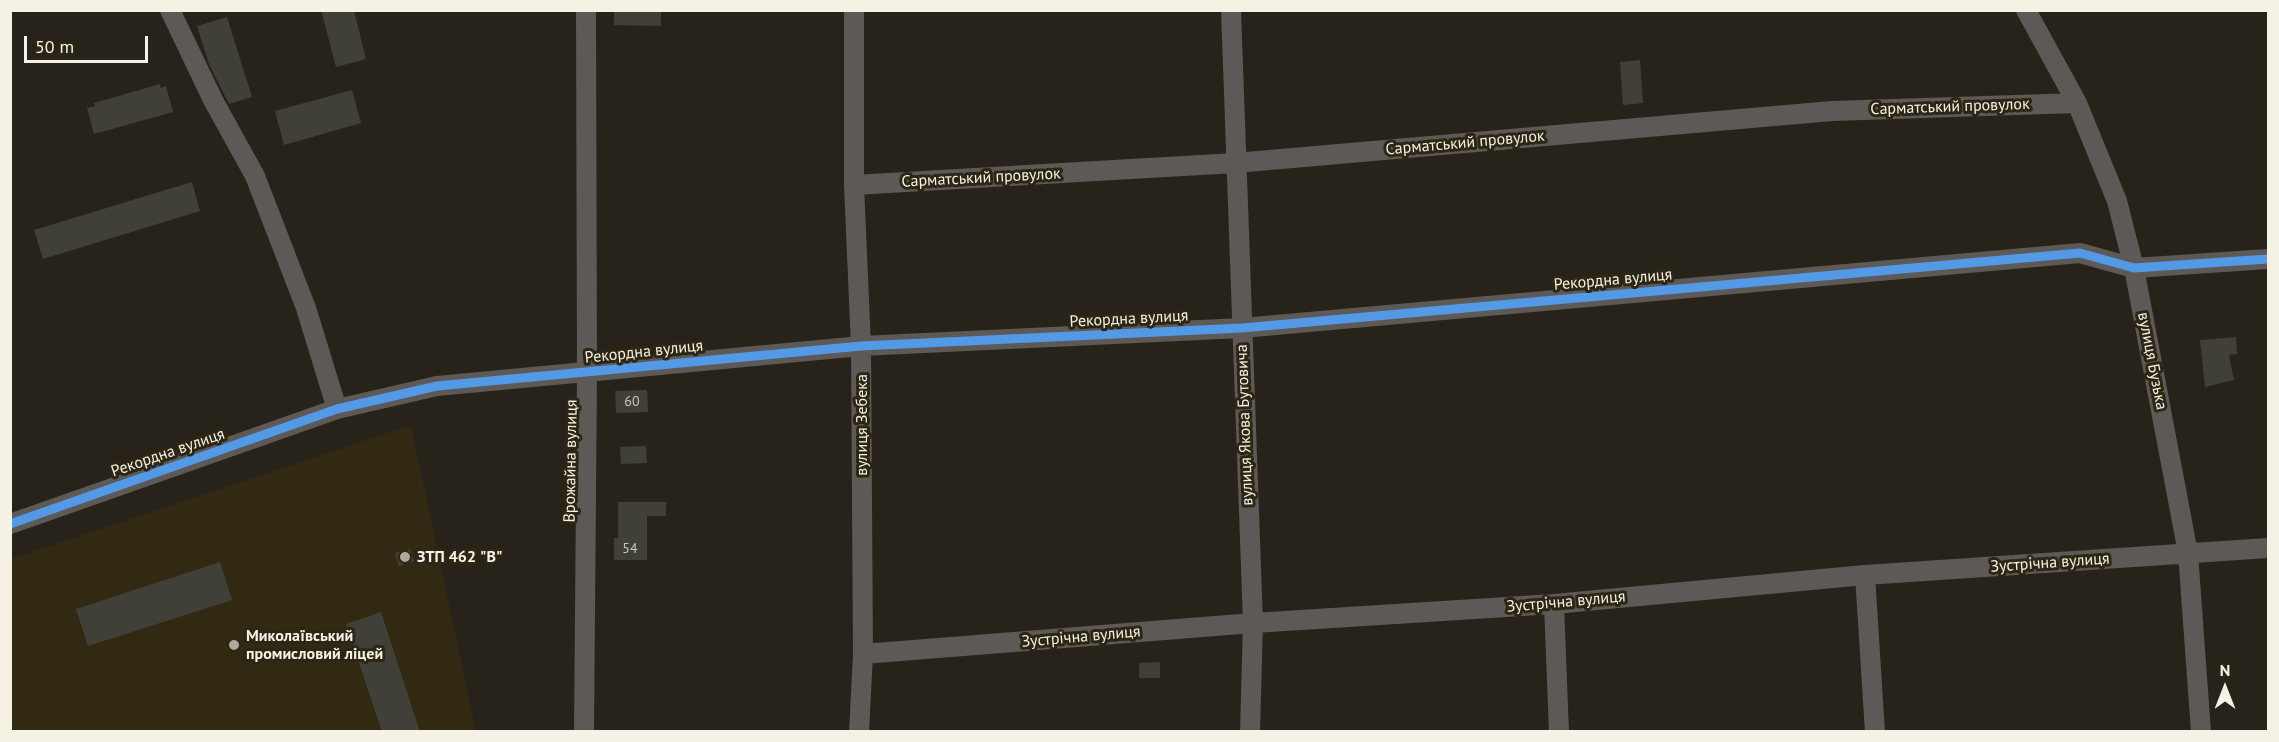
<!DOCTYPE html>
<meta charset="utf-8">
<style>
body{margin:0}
#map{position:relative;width:2279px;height:742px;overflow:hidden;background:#27231a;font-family:"PT Sans",sans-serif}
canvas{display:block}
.frame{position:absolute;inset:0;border:12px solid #f5f1e5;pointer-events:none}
.north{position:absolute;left:2195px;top:658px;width:60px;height:60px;-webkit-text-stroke:4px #2d2614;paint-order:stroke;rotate:0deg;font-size:16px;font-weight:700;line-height:24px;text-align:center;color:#f5f1e5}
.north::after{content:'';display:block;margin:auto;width:21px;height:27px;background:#f5f1e5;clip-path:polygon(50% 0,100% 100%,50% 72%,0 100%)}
.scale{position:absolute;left:24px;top:36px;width:124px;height:27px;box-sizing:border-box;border:3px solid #f5f1e5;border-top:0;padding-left:8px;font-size:18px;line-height:21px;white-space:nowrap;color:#f5f1e5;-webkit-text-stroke:4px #2d2614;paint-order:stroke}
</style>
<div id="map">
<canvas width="2279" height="742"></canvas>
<div class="frame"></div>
<div class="north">N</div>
<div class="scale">50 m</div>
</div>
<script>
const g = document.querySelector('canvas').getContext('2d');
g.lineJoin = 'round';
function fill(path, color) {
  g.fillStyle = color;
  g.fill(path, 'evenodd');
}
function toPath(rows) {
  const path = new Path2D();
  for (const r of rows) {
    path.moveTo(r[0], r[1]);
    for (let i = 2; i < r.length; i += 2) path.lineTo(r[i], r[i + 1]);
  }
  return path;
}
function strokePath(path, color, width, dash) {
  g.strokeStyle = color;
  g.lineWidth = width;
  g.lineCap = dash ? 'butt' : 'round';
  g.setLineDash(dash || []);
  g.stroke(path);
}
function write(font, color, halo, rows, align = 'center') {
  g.font = font + ' "PT Sans",sans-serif';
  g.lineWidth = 6;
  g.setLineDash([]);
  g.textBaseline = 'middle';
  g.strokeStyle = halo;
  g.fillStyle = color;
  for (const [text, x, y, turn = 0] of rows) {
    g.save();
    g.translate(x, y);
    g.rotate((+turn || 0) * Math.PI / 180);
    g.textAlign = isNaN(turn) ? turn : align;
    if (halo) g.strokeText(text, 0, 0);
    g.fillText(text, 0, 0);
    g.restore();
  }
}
const built = toPath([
 [411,425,476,731,11,731,10,559]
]);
const building = toPath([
 [321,10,354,10,366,59,336,67],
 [614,10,661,10,661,26,614,25],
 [227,17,252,97,229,104,209,64,197,26],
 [1640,60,1643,103,1623,105,1620,62],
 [160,84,161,88,166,86,173,112,94,134,87,108,95,106,94,103],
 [352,90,361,123,284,145,275,111],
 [192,182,200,211,43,259,34,230],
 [2236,337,2237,354,2229,355,2234,380,2205,387,2200,340],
 [647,390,648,412,616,413,615,391],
 [646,446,647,463,621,464,620,447],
 [618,502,666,502,666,516,647,516,647,560,614,560,614,538,618,538],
 [410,549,414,561,399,566,395,553],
 [220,562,232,600,88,646,76,609],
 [381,612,420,732,382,732,346,624],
 [1160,662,1160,678,1139,678,1139,663]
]);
const minor = toPath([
 [170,10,213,100,255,176,306,308,337,409],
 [854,10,854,185,861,346,863,654,859,732],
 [1231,10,1253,623,1250,732],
 [2026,10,2077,103,2117,201,2134,268,2188,553,2201,732],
 [854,185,1235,163,1832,111,2077,103],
 [10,524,337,409,437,386,861,346,1242,328,2080,253,2134,268,2268,259],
 [1865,575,1875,732],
 [1554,604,1559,732],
 [863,654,1253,623,1554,604,1865,575,2268,548],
 [584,732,587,373,586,10]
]);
const cycleway = toPath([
 [10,524,337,409,437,386,861,346,1242,328,2080,253,2134,268,2268,259]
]);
const markers = [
 [405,557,6,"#ada99e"],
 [234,645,6,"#ada99e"]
];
const numberNames = [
 ["60",632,402],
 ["54",630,549]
];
const streetNames = [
 ["Сарматський провулок",1950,107,-2],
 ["Сарматський провулок",1465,143,-5],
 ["Сарматський провулок",981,178,-3],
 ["Рекордна вулиця",1613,280,-5],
 ["Рекордна вулиця",1129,319,-3],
 ["Рекордна вулиця",644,352,-6],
 ["вулиця Бузька",2152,361,79],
 ["вулиця Зебека",862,425,-90],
 ["вулиця Якова Бутовича",1245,425,-92],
 ["Рекордна вулиця",168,453,-19],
 ["Врожайна вулиця",571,461,-89],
 ["Зустрічна вулиця",2050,563,-4],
 ["Зустрічна вулиця",1566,602,-5],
 ["Зустрічна вулиця",1081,637,-5]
];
const poiNames = [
 ["ЗТП 462 \"В\"",417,557],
 ["Миколаївський",246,636],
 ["промисловий ліцей",246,654]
];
fill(built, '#322912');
fill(building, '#414038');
strokePath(minor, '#5c5956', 20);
strokePath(cycleway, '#5399e6', 9);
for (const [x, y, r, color] of markers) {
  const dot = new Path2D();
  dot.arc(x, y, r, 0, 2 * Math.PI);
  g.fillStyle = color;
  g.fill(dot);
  strokePath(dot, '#2d2614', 2);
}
write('14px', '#c8c5ba', null, numberNames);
write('16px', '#f5f1e5', '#2d2614', streetNames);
write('bold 16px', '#f5f1e5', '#2d2614', poiNames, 'left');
</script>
